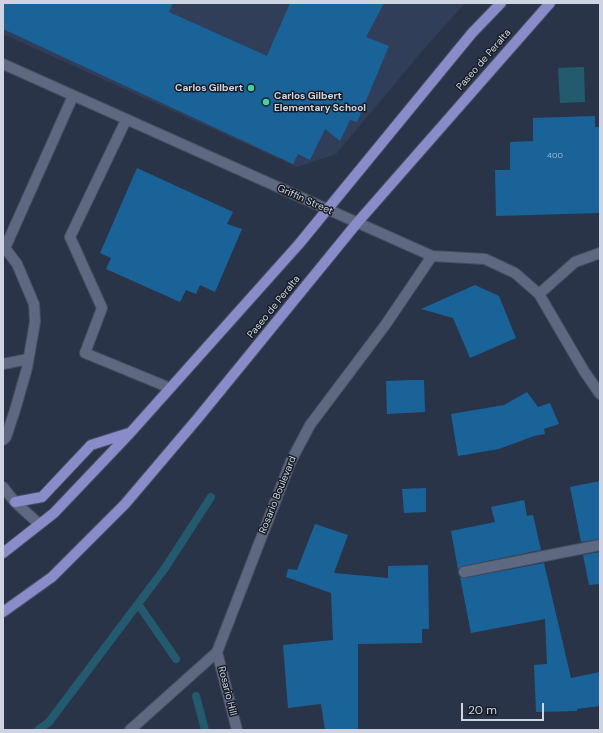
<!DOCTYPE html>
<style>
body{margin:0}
#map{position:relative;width:603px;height:733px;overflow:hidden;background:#2a3449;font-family:"DM Sans",sans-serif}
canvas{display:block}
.frame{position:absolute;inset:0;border:4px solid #ced4e2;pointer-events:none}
.scale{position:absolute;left:461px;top:703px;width:83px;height:18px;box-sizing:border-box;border:2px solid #ced4e2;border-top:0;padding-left:5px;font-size:12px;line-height:14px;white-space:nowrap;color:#ced4e2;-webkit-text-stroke:3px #171c25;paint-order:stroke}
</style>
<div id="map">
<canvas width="603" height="733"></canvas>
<div class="frame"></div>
<div class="scale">20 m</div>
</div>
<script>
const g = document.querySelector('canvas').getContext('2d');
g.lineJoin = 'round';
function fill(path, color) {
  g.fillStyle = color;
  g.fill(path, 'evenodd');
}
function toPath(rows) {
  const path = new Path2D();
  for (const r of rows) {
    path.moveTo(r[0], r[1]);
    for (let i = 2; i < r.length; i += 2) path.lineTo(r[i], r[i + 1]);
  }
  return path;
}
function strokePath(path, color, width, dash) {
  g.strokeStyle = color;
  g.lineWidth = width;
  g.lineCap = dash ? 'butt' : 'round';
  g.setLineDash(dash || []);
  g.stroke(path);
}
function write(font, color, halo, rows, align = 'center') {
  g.font = font + ' "DM Sans",sans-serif';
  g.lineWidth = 3;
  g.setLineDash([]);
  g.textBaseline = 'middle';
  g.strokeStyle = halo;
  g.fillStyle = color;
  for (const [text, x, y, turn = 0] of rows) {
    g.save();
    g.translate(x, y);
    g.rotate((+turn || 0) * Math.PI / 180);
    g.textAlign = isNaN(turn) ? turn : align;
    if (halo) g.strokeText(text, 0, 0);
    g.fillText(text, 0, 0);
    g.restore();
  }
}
const built = toPath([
 [3,3,465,3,423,50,336,154,297,167,3,34]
]);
const water = toPath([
 [584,67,585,102,560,103,558,68]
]);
const stream = toPath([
 [138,604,176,659],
 [196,696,205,730],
 [38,730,49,722,165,568,211,497]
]);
const building = toPath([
 [3,3,173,3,169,12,267,56,290,3,384,3,366,37,389,46,357,122,350,120,340,141,325,129,310,160,298,154,293,164,3,29],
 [595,116,595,127,600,127,600,213,496,216,495,170,510,170,510,142,533,141,533,118],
 [137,168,233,212,227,224,242,229,215,292,200,285,196,294,186,290,180,302,106,269,111,258,100,253],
 [475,285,499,296,516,338,470,358,453,318,421,309],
 [412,380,424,380,425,412,387,414,386,381],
 [527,392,538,407,550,403,559,424,544,429,545,434,534,436,499,449,458,456,451,414,504,405],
 [600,481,600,539,581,542,570,487],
 [426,488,426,512,404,513,402,489],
 [524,500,527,516,533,515,541,550,463,566,458,569,451,531,495,522,491,507],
 [315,524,348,535,334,573,388,578,388,566,428,565,429,629,422,629,422,643,358,644,358,730,325,730,321,704,288,708,283,645,333,640,331,593,286,577,288,569,297,570],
 [600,552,600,584,589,585,583,555],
 [544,563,571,678,600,672,600,706,577,709,577,711,536,712,534,665,547,664,545,619,471,633,460,577,465,578]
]);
const minor = toPath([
 [3,64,432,256,485,259,515,273,539,294,575,262,600,253],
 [126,120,70,237,102,308,85,353,170,388],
 [539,294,584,371,600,394],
 [3,364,28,359],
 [3,440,6,437,15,410,27,368,35,322,34,304,17,264,5,248,73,96],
 [3,487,15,502,39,524],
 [464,572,600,545],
 [217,652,237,730],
 [130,730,217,652,291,461,310,425,386,324,432,256]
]);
const major = toPath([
 [15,502,42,497,91,445,129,433],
 [3,553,54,513,131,432,299,244,472,33,501,3],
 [3,612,52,577,125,504,198,418,357,223,550,3]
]);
const markers = [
 [251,88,4,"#41d4a1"],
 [266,102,4,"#41d4a1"]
];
const numberNames = [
 ["400",555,156]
];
const streetNames = [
 ["Paseo de Peralta",484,60,-49],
 ["Griffin Street",305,200,24],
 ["Paseo de Peralta",274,307,-51],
 ["Rosario Boulevard",278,495,-68],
 ["Rosario Hill",227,691,76]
];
const poiNames = [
 ["Carlos Gilbert",243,88],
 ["Carlos Gilbert",274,96,"left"],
 ["Elementary School",274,108,"left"]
];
fill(built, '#313e59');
fill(water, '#235a6e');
strokePath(stream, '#235a6e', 8);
fill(building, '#1a6398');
strokePath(minor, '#474f61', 12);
strokePath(major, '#474f61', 12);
strokePath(minor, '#5e6981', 10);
strokePath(major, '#8a8cca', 10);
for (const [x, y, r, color] of markers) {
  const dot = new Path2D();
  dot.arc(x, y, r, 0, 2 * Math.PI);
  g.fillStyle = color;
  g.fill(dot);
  strokePath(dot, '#171c25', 1.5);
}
write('8px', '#a1b8d0', null, numberNames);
write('10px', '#ced4e2', '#171c25', streetNames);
write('bold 10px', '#ced4e2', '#171c25', poiNames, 'right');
</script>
